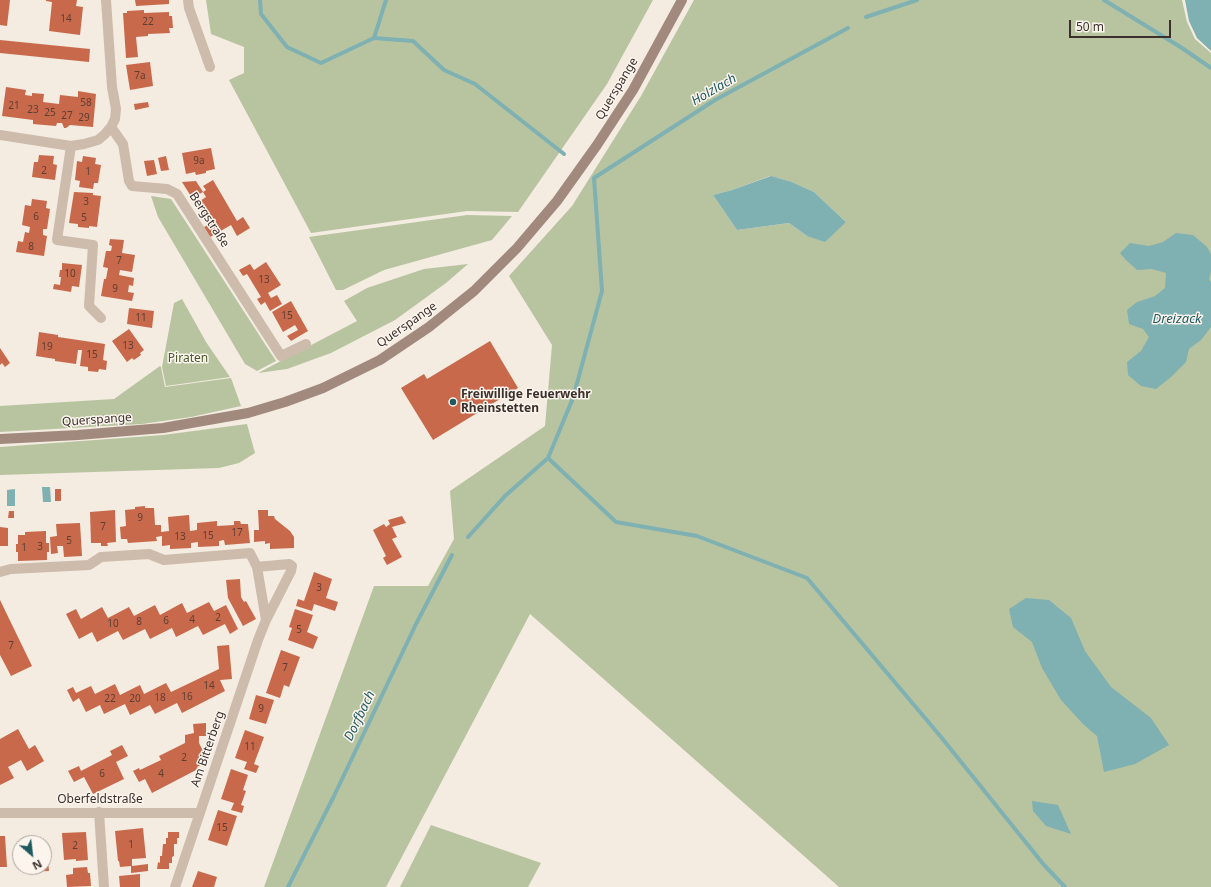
<!DOCTYPE html>
<meta charset="utf-8">
<style>
body{margin:0}
#map{position:relative;width:1211px;height:887px;overflow:hidden;background:#f4ebe1;font-family:"Noto Sans",sans-serif}
canvas{display:block}
.north{position:absolute;left:12px;top:835px;width:40px;height:40px;box-sizing:border-box;background:#fbf5ee;border:1px solid #aea6a0;border-radius:50%;rotate:152deg;font-size:11px;font-weight:700;line-height:16px;text-align:center;color:#3b302b}
.north::after{content:'';display:block;margin:auto;width:14px;height:18px;background:#1f5a5e;clip-path:polygon(50% 0,100% 100%,50% 72%,0 100%)}
.scale{position:absolute;left:1069px;top:20px;width:102px;height:18px;box-sizing:border-box;border:2px solid #3b302b;border-top:0;padding-left:5px;font-size:12px;line-height:14px;white-space:nowrap;color:#3b302b;-webkit-text-stroke:3px #fbf5ee;paint-order:stroke}
</style>
<div id="map">
<canvas width="1211" height="887"></canvas>
<div class="north">N</div>
<div class="scale">50 m</div>
</div>
<script>
const g = document.querySelector('canvas').getContext('2d');
g.lineJoin = 'round';
function fill(path, color) {
  g.fillStyle = color;
  g.fill(path, 'evenodd');
}
function toPath(rows) {
  const path = new Path2D();
  for (const r of rows) {
    path.moveTo(r[0], r[1]);
    for (let i = 2; i < r.length; i += 2) path.lineTo(r[i], r[i + 1]);
  }
  return path;
}
function strokePath(path, color, width, dash) {
  g.strokeStyle = color;
  g.lineWidth = width;
  g.lineCap = dash ? 'butt' : 'round';
  g.setLineDash(dash || []);
  g.stroke(path);
}
function write(font, color, halo, rows, align = 'center') {
  g.font = font + ' "Noto Sans",sans-serif';
  g.lineWidth = 3;
  g.setLineDash([]);
  g.textBaseline = 'middle';
  g.strokeStyle = halo;
  g.fillStyle = color;
  for (const [text, x, y, turn = 0] of rows) {
    g.save();
    g.translate(x, y);
    g.rotate((+turn || 0) * Math.PI / 180);
    g.textAlign = isNaN(turn) ? turn : align;
    if (halo) g.strokeText(text, 0, 0);
    g.fillText(text, 0, 0);
    g.restore();
  }
}
const green = toPath([
 [206,0,653,0,607,84,518,212,467,211,311,233,229,80,244,73,244,47,211,34],
 [694,0,1182,0,1187,22,1195,39,1211,53,1211,887,839,887,530,614,386,887,264,887,374,586,428,586,454,539,450,491,545,426,552,345,509,276,572,206,641,96],
 [770,176,792,182,814,192,846,222,807,236,789,223,737,230,713,195,732,190],
 [151,196,171,199,276,361,257,371,245,364,158,217],
 [467,215,512,216,492,240,384,270,343,290,336,290,309,237],
 [468,264,446,283,395,320,331,353,287,369,258,373,357,321,344,301,367,288,424,269],
 [182,299,206,342,230,377,166,386,162,367,174,303],
 [160,366,161,367,165,387,231,378,241,406,191,417,142,424,0,432,0,406,114,399],
 [247,424,255,453,239,463,219,468,0,475,0,447,163,435],
 [431,825,541,863,528,887,400,887]
]);
const water = toPath([
 [1185,0,1211,0,1211,51,1197,38,1189,21],
 [771,176,792,182,814,192,846,222,825,242,807,236,789,223,737,230,713,195,732,190],
 [1176,233,1193,235,1207,247,1211,254,1211,272,1209,279,1211,282,1211,327,1201,340,1189,349,1186,362,1171,377,1156,389,1141,386,1128,375,1127,362,1141,351,1149,337,1143,329,1129,324,1127,310,1137,302,1155,296,1165,288,1166,273,1152,269,1137,270,1126,260,1120,253,1130,243,1149,246,1163,242],
 [42,487,50,487,51,502,43,502],
 [15,489,15,506,7,506,7,490],
 [1026,598,1049,600,1071,618,1085,651,1111,687,1151,718,1169,745,1135,764,1104,772,1097,736,1083,724,1061,700,1042,668,1032,642,1013,627,1009,609],
 [1032,801,1058,805,1071,834,1046,826,1033,811]
]);
const stream = toPath([
 [260,0,261,14,287,47,321,63,374,38,413,41,444,70,475,84,564,154],
 [1104,0,1182,48,1211,68],
 [866,17,917,0],
 [374,38,386,0],
 [548,458,616,522,697,536,807,578,941,737,1044,865,1065,887],
 [468,537,505,496,548,458,573,398,602,291,594,178,715,100,848,28],
 [288,887,334,796,416,624,452,555]
]);
const building = toPath([
 [0,0,10,0,7,26,0,25],
 [46,0,77,0,76,6,83,7,80,35,49,31,52,2,46,1],
 [135,0,169,0,169,4,136,6],
 [144,10,144,13,169,12,169,16,172,16,173,28,169,28,170,33,148,34,148,36,136,37,138,57,126,58,123,13,127,13,127,11],
 [0,40,90,49,89,62,0,53],
 [150,62,153,86,130,90,126,65],
 [6,87,26,90,25,95,32,96,32,93,44,94,43,102,59,104,60,95,78,97,78,91,96,94,93,127,70,125,66,128,64,128,62,123,57,123,56,126,33,124,33,120,2,116],
 [148,102,149,107,135,110,134,104],
 [211,148,215,169,206,171,206,173,196,175,195,172,186,174,182,153],
 [39,155,54,156,53,164,57,165,55,180,32,177,34,162,38,162],
 [83,156,96,158,95,164,101,165,98,183,94,183,93,189,79,187,80,181,75,180,77,161,82,162],
 [166,156,169,170,161,171,158,158],
 [154,160,157,174,147,176,144,161],
 [213,180,237,221,243,217,250,228,237,236,231,225,210,237,204,227,210,224,197,203,206,197,203,192,206,190,203,186],
 [196,181,203,192,192,198,182,182],
 [74,192,93,193,93,195,101,196,97,227,89,226,89,228,78,227,78,224,69,223],
 [32,199,47,201,46,208,50,209,47,229,43,229,43,235,47,236,44,256,16,252,18,241,23,242,25,232,29,233,30,227,22,225,25,205,31,206],
 [110,239,124,240,122,253,135,255,132,272,120,270,119,275,134,278,133,286,129,285,128,292,134,293,132,301,101,296,104,279,106,279,108,268,103,267,106,251,111,251,112,246,109,245],
 [266,262,281,285,268,293,271,298,277,295,282,304,270,311,265,302,261,305,257,299,261,297,247,274,243,276,239,270,250,264,254,270],
 [62,263,82,265,79,287,72,286,71,292,53,289,54,284,60,285,61,277,59,277,60,270,62,270],
 [291,301,308,331,291,341,287,336,298,330,295,325,283,332,272,312],
 [129,308,154,311,152,328,127,324],
 [129,329,144,350,140,353,141,355,134,360,132,358,127,362,112,341],
 [39,332,58,335,58,337,105,344,103,360,107,361,106,370,99,369,98,372,88,371,88,367,80,366,82,350,78,350,76,364,55,361,55,359,36,356],
 [490,341,518,388,433,440,401,388,424,374,427,379],
 [0,348,10,363,5,367,2,363,0,365],
 [55,489,61,489,61,501,55,501],
 [145,506,145,508,154,508,155,525,161,525,161,532,169,531,168,517,189,515,190,531,197,530,197,523,217,521,217,526,234,525,234,521,240,521,241,524,248,524,250,543,225,545,224,540,219,541,219,546,198,547,198,542,191,543,191,548,170,549,170,545,162,546,162,536,156,537,157,541,128,543,127,539,121,539,120,527,126,526,125,510,135,509,135,507],
 [115,510,116,542,107,543,108,546,101,546,101,543,91,543,90,512],
 [258,510,268,510,268,516,274,516,275,519,290,531,294,537,294,548,270,549,270,543,265,544,265,541,254,542,254,530,259,530],
 [9,511,14,511,14,518,8,518],
 [402,516,406,523,392,527,397,537,392,539,402,557,387,565,383,558,386,556,373,530,384,524,386,527,390,524,388,520],
 [80,523,82,556,64,557,63,546,57,546,58,553,51,554,50,537,57,536,56,524],
 [0,527,8,528,8,546,0,546],
 [46,531,46,543,49,543,49,552,47,552,47,560,18,561,18,552,16,552,16,544,18,544,18,535,25,535,25,532],
 [314,572,332,579,326,598,338,602,335,611,314,604,312,611,296,606,298,599,304,601],
 [240,579,241,597,244,602,246,601,256,619,243,626,228,598,226,580],
 [0,600,32,666,11,676,0,655],
 [209,602,214,611,226,605,238,629,230,634,225,624,203,635,198,626,176,637,172,628,150,639,145,629,123,640,118,631,97,642,92,632,79,639,66,614,76,609,81,619,102,607,108,618,129,607,134,616,155,605,160,615,182,603,187,613],
 [295,609,313,615,307,632,318,637,313,649,288,640,292,628,289,627],
 [229,645,232,679,220,680,225,691,182,713,177,703,155,714,150,705,130,715,125,704,104,714,100,705,86,712,79,698,73,702,67,690,73,687,76,693,91,686,95,694,115,684,120,695,140,685,144,694,166,683,171,692,219,669,217,646],
 [281,650,300,657,289,687,284,685,280,698,266,693],
 [256,695,274,700,266,724,249,719],
 [206,723,206,736,199,736,199,743,208,761,197,767,198,769,152,793,145,779,139,782,133,771,139,768,140,770,161,760,159,756,185,743,185,735,194,733,193,724],
 [18,729,29,749,35,745,44,761,27,771,21,760,8,767,14,778,0,785,0,739],
 [245,730,264,737,254,764,259,766,256,773,244,769,247,762,235,758],
 [122,745,128,756,116,762,124,779,93,794,84,777,74,782,68,771,79,766,81,771,112,755,110,751],
 [231,769,248,775,243,790,246,791,241,805,244,806,242,813,231,810,234,803,221,799],
 [218,810,237,816,227,846,208,840],
 [143,828,146,858,132,859,132,866,148,864,148,871,131,873,131,866,120,867,119,861,118,861,115,831],
 [86,832,88,860,76,861,76,859,64,860,62,833],
 [168,832,179,832,179,838,177,838,177,844,174,844,174,856,172,857,172,863,169,863,169,869,157,869,158,862,160,863,160,856,162,856,163,844,166,844,166,838,168,838],
 [0,836,5,836,7,867,0,867],
 [44,852,47,852,49,871,23,872,23,867,44,867],
 [87,867,88,873,90,873,91,886,67,887,66,875,73,874,73,868],
 [198,871,217,877,214,887,192,887],
 [140,874,140,887,120,887,119,876]
]);
const street = toPath([
 [188,0,189,8,210,67],
 [111,127,123,144,129,181,132,186,167,189,177,194,281,356,306,344],
 [0,135,71,146,84,144,98,140,105,134,111,127,115,119,116,109,112,87,106,0],
 [71,146,57,240,93,245,89,306,101,318],
 [0,572,11,569,89,565,101,557,149,554,164,560,250,553,257,567,266,620],
 [99,812,104,887],
 [0,813,200,813],
 [175,887,258,640,266,620,291,571,292,566,289,564,257,567]
]);
const secondary = toPath([
 [0,439,78,435,163,428,248,413,285,402,323,388,380,360,429,327,474,291,517,248,557,201,597,145,633,90,682,0]
]);
const markers = [
 [453,402,4,"#1f5a5e"]
];
const numberNames = [
 ["14",66,19],
 ["22",148,22],
 ["7a",140,76],
 ["58",86,103],
 ["21",14,106],
 ["23",33,110],
 ["25",50,113],
 ["27",67,116],
 ["29",84,118],
 ["9a",199,161],
 ["2",44,171],
 ["1",88,172],
 ["3",86,202],
 ["6",36,217],
 ["5",84,218],
 ["8",31,247],
 ["7",119,261],
 ["10",70,274],
 ["13",264,280],
 ["9",115,289],
 ["15",287,316],
 ["11",141,318],
 ["13",128,346],
 ["19",47,347],
 ["15",92,355],
 ["9",140,518],
 ["7",103,527],
 ["17",237,533],
 ["15",208,536],
 ["13",180,537],
 ["5",69,541],
 ["3",40,547],
 ["1",24,548],
 ["3",319,588],
 ["2",218,618],
 ["4",192,620],
 ["6",166,621],
 ["8",139,622],
 ["10",113,624],
 ["5",299,630],
 ["7",11,646],
 ["7",285,668],
 ["14",209,686],
 ["16",187,697],
 ["18",160,698],
 ["22",110,699],
 ["20",135,699],
 ["9",261,709],
 ["11",250,747],
 ["2",184,758],
 ["6",102,774],
 ["4",161,774],
 ["15",222,828],
 ["1",131,845],
 ["2",75,846]
];
const streetNames = [
 ["Querspange",617,89,-59],
 ["Bergstraße",209,220,57],
 ["Querspange",407,325,-35],
 ["Querspange",97,420,-4],
 ["Am Bitterberg",208,749,-71],
 ["Oberfeldstraße",100,800]
];
const parkNames = [
 ["Piraten",188,359]
];
const poiNames = [
 ["Freiwillige Feuerwehr",461,395],
 ["Rheinstetten",461,409]
];
const waterNames = [
 ["Holzlach",714,90,-30],
 ["Dreizack",1177,319],
 ["Dorfbach",360,716,-64]
];
fill(green, '#b8c4a0');
fill(water, '#7fb0b2');
strokePath(stream, '#7fb0b2', 4);
fill(building, '#c8694b');
strokePath(street, '#cdbbac', 10);
strokePath(secondary, '#a18a7d', 10);
for (const [x, y, r, color] of markers) {
  const dot = new Path2D();
  dot.arc(x, y, r, 0, 2 * Math.PI);
  g.fillStyle = color;
  g.fill(dot);
  strokePath(dot, '#fbf5ee', 1.5);
}
write('10px', '#5e3e33', null, numberNames);
write('12px', '#3b302b', '#fbf5ee', streetNames);
write('12px', '#4a5a2e', '#fbf5ee', parkNames);
write('bold 12px', '#3b302b', '#fbf5ee', poiNames, 'left');
write('italic 13px', '#1f5a5e', '#fbf5ee', waterNames);
</script>
